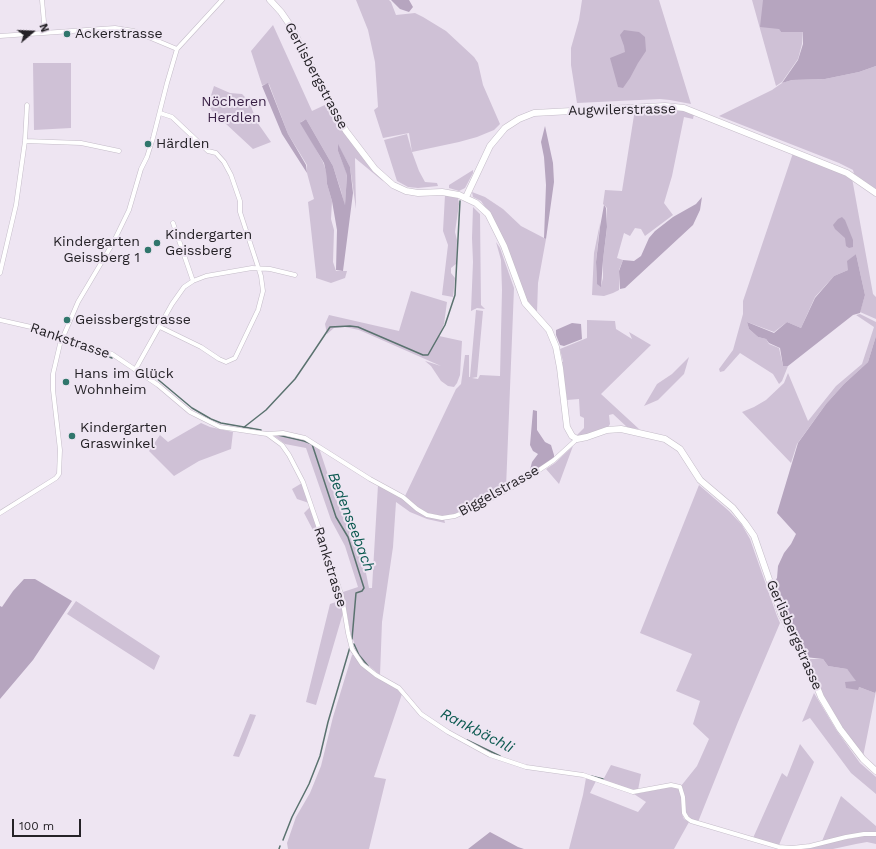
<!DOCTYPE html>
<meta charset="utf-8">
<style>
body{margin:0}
#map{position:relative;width:876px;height:849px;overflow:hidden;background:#eee5f2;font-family:"Work Sans",sans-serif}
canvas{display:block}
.north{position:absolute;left:12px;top:12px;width:40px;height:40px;-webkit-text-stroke:3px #eee5f2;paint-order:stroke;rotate:71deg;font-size:11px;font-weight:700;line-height:16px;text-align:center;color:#252227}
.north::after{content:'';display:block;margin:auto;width:14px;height:18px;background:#252227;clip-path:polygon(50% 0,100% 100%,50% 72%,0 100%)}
.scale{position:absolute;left:12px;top:819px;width:69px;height:18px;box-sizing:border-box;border:2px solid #252227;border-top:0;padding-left:5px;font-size:12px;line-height:14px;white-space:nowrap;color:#252227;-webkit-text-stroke:3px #eee5f2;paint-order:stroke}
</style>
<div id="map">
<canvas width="876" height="849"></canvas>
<div class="north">N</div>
<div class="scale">100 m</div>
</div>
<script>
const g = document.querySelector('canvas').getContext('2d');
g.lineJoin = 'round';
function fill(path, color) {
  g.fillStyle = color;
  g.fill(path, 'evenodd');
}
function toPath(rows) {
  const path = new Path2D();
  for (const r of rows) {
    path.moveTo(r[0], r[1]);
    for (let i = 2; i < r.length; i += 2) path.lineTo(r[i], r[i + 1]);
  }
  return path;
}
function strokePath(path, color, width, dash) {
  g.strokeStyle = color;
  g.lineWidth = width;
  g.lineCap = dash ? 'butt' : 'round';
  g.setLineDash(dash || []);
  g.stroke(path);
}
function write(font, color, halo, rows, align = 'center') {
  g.font = font + ' "Work Sans",sans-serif';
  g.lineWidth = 4;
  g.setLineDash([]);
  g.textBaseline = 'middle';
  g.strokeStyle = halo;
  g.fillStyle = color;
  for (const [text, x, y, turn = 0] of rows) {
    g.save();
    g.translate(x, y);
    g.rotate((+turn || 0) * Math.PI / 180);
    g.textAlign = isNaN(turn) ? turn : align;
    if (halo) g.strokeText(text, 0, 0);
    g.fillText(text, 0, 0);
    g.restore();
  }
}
const green = toPath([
 [356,0,389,0,391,2,396,15,415,13,423,17,446,31,474,57,478,63,483,85,500,124,494,130,477,137,459,142,412,152,419,171,425,182,437,183,438,186,418,188,408,187,397,181,384,140,407,134,412,152,409,133,383,138,374,110,378,107,375,62,368,30],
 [582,0,659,0,691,104,670,100,660,99,577,103,571,65,571,48,579,20],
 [752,0,763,0,781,32,803,31,802,44,798,59,782,82,776,86],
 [273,25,312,111,329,103,373,169,384,182,355,158,356,209,350,167,338,145,338,151,347,174,345,207,341,191,333,166,306,119,301,122,323,162,326,171,327,184,332,201,331,219,334,230,333,262,336,271,347,271,345,278,331,283,316,278,316,274,308,202,314,199,307,173,307,165,288,134,269,84,262,85,251,51],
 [33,63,71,63,71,128,34,130],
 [876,66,876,190,854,174,853,170,839,163,719,116,772,90,782,83,792,80,825,79,859,72],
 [214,86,230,93,242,94,249,101,257,122,271,142,253,149,212,111,208,105],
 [657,108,683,111,694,114,693,119,684,117,672,176,664,203,673,215,645,236,641,229,635,228,630,236,624,233,617,258,623,260,619,270,619,290,613,293,604,296,592,295,594,253,600,223,596,262,597,283,601,286,603,278,603,260,607,228,607,208,603,204,605,190,622,191,635,109],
 [793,153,852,178,873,294,876,297,876,319,860,312,865,295,856,254,848,261,848,270,834,276,815,297,801,328,787,322,774,332,747,322,749,329,758,337,766,339,769,344,779,348,783,366,788,366,782,381,779,384,773,374,740,353,724,371,720,372,719,369,733,350,743,314,743,301],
 [473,170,473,173,465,188,459,191,449,188,449,185],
 [472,192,485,197,503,209,521,226,546,239,538,283,537,313,526,302,489,213,481,201,473,197],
 [445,195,458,197,459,204,455,232,457,240,456,264,451,268,451,273,455,278,453,297,442,295,448,245,443,231],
 [473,207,480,214,481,305,485,309,477,308,471,311,473,262,472,238],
 [496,242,500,248,514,288,506,488,464,510,454,514,442,516,428,513,418,507,405,496,456,389,461,384,465,355,469,355,469,377,470,377,476,310,483,311,477,377,472,378,478,379,480,375,500,376,502,290,501,260],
 [411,291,447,302,444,324,439,336,462,341,460,375,457,383,454,387,448,386,441,381,431,366,425,361,441,366,359,330,345,327,334,328,327,334,325,324,329,315,399,331],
 [860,314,876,322,876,336,868,362,844,384,826,404,797,444,791,463,742,412,754,407,766,400,784,383,788,373,808,421,836,386,862,364,874,327,856,315],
 [587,320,615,321,616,329,632,339,629,332,651,345,601,394,639,429,628,428,613,414,609,415,610,424,607,429,587,436,576,436,584,428,584,418,580,416,579,399,567,400,562,362,563,362,560,349,587,338],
 [689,357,684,374,658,400,644,406,657,384,672,374],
 [201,423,210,427,233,432,231,449,199,461,174,476,149,451,160,435,168,442],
 [273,435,282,435,305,440,319,448,338,505,351,530,366,573,369,588,372,588,378,485,402,498,416,510,444,519,445,523,427,519,410,512,396,502,393,547,382,622,380,675,363,661,356,648,350,631,343,592,358,587,345,546,331,520,306,448,285,444],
 [573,446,559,484,546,469,555,463],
 [302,483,309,503,297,499,292,489],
 [699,485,729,511,742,525,750,539,777,616,780,623,738,722,698,822,688,817,685,812,685,796,681,786,697,766,709,739,693,724,700,701,676,691,692,654,640,633],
 [310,507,341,598,337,600,317,534,314,532,304,513],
 [76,601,160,656,154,670,67,614],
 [336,602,342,606,343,613,316,705,306,702,330,604],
 [352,655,355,655,362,665,398,689,402,694,374,777,386,779,369,849,288,849,287,843,296,817,310,793,321,766,333,717],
 [808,659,823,659,828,666,847,669,857,681,859,687,875,693,876,691,863,757,843,729,823,695],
 [814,693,837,731,860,763,876,777,876,794,851,773,810,718,802,722],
 [250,714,256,715,245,743,239,757,233,756],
 [800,744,814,762,779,845,753,838,782,773,787,777],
 [611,765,641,774,638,790,633,790,603,780],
 [586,778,596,781,590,793,638,812,646,802,634,794,671,787,679,788,682,797,682,814,684,819,689,822,674,849,569,849,583,795],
 [841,796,876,826,876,833,822,841],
 [864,836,876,836,876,844,867,842,856,844,833,849,793,849]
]);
const forest = toPath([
 [391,0,409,0,413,7,409,12,400,9],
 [763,0,876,0,876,66,859,72,825,79,792,80,782,83,798,60,803,44,803,32,781,32,779,29,760,27],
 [624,30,639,32,645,37,646,51,638,63,630,78,623,88,618,87,610,58,625,52,624,46,620,35],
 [268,83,288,134,306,165,307,173,282,134,262,86],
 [306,119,333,166,345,205,347,175,338,151,338,144,350,167,353,193,343,271,336,270,337,230,332,201,327,184,326,172,324,163,300,123],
 [545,126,553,163,554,182,546,239,544,238,546,185,544,157,541,142],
 [702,197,700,210,693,225,625,288,620,289,619,271,623,260,634,261,641,256,649,238,655,231,673,217,696,204],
 [604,205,606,208,607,227,603,260,601,287,597,284,596,262,600,227],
 [842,217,845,220,853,240,853,247,849,248,846,246,845,238,835,229,833,225,838,219],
 [856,254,865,295,860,313,853,315,788,366,783,366,780,348,769,343,766,339,758,337,749,329,747,322,774,333,787,322,801,328,815,298,834,276,848,270,847,261],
 [572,323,581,324,582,339,564,346,560,345,556,335,556,330],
 [876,336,876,691,875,693,859,687,858,690,846,688,845,682,856,681,847,669,828,666,823,659,805,657,771,587,777,578,778,566,784,553,791,544,796,534,777,513,798,443,826,404,844,384,868,362],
 [533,410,537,411,537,430,545,442,551,445,554,455,554,459,531,473,530,470,532,462,538,454,533,451,530,445],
 [24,579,35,579,72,601,33,660,0,699,0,606,2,607,13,591],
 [490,832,518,847,524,849,468,849]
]);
const stream = toPath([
 [37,332,51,337],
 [68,343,112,358],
 [145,371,155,377,192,408,211,419,221,423,261,430],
 [243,428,266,410,295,379,312,354,330,327,350,326,358,327,423,355,428,355,445,325,455,295,460,201],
 [278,435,304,441,312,444,336,517,348,537,364,588,362,591,356,593,352,639],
 [354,644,359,655,368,666],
 [467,740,500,756],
 [591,776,603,779],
 [283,840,292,817,309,784,320,756,328,722,350,647],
 [279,849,280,846]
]);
const street = toPath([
 [42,0,45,33],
 [0,36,115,28,134,31,177,49],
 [160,113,172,117,208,151,216,153,224,162,231,175,240,201,240,212,261,276,263,291,258,310,235,358,226,362,219,359,201,347,160,327],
 [25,141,81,143,119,151],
 [173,223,193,281],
 [0,273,16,205,25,141,27,105],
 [0,320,31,327,112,354,158,385,190,412,220,427,267,434,282,445,289,455,303,482,324,543,342,597,348,633,352,649,362,664,376,675,399,688,421,714,448,732,490,755,526,767,583,775,633,792,671,785,680,787,683,797,684,813,687,818,691,821,779,847,792,848,810,846,846,837,864,834,876,834],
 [135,370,172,304,184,287,193,281,206,276,252,268,270,269,295,275],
 [267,434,283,433,305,438,370,479,403,497,417,509,427,515,442,518,455,516,464,512,492,498,520,483,554,460,577,439],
 [0,513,56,478,59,474,60,450,53,390,53,374,60,344,78,302,113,243,129,210,141,169,147,157,153,138,167,83,177,49,222,0]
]);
const secondary = toPath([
 [270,0,281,12,292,28,334,111,346,131,375,169,393,185,406,191,418,193,442,192,459,195,476,203,488,214,504,246,525,303,549,330,556,347,560,368,567,427,572,436,577,439,587,437,607,430,621,429,665,439,680,449,700,480,733,508,745,523,754,536,781,614,805,657,821,697,840,729,863,759,876,771],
 [466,197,490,146,505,128,519,119,534,113,665,106,684,108,847,173,876,193]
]);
const markers = [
 [67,34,4,"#30766c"],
 [148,144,4,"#30766c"],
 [157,243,4,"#30766c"],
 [148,250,4,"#30766c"],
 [67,320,4,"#30766c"],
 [66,382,4,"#30766c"],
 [72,436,4,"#30766c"]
];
const poiNames = [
 ["Ackerstrasse",75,34],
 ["Härdlen",156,144],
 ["Kindergarten",165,235],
 ["Geissberg",165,251],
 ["Kindergarten",140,242,"right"],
 ["Geissberg 1",140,258,"right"],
 ["Geissbergstrasse",75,320],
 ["Hans im Glück",74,374],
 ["Wohnheim",74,390],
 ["Kindergarten",80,428],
 ["Graswinkel",80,444]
];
const streetNames = [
 ["Gerlisbergstrasse",316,76,62],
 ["Augwilerstrasse",622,110,-1],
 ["Rankstrasse",70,341,19],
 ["Biggelstrasse",499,491,-29],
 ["Rankstrasse",330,567,73],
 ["Gerlisbergstrasse",794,635,66]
];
const parkNames = [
 ["Nöcheren",234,102],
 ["Herdlen",234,118]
];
const waterNames = [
 ["Bedenseebach",351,522,69],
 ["Rankbächli",477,731,27]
];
fill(green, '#cfc1d6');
fill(forest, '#b6a5bf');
strokePath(stream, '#5a726f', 1.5);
strokePath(street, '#c4bcc8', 5);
strokePath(secondary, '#c4bcc8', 7);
strokePath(street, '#fff', 4);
strokePath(secondary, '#fff', 6);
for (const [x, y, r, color] of markers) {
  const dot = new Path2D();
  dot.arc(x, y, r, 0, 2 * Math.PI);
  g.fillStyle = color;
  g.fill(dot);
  strokePath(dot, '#eee5f2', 1.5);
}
write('14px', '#252227', '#eee5f2', poiNames, 'left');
write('14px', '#252227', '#eee5f2', streetNames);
write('14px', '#371e43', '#eee5f2', parkNames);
write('italic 15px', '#0b5950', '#eee5f2', waterNames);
</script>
